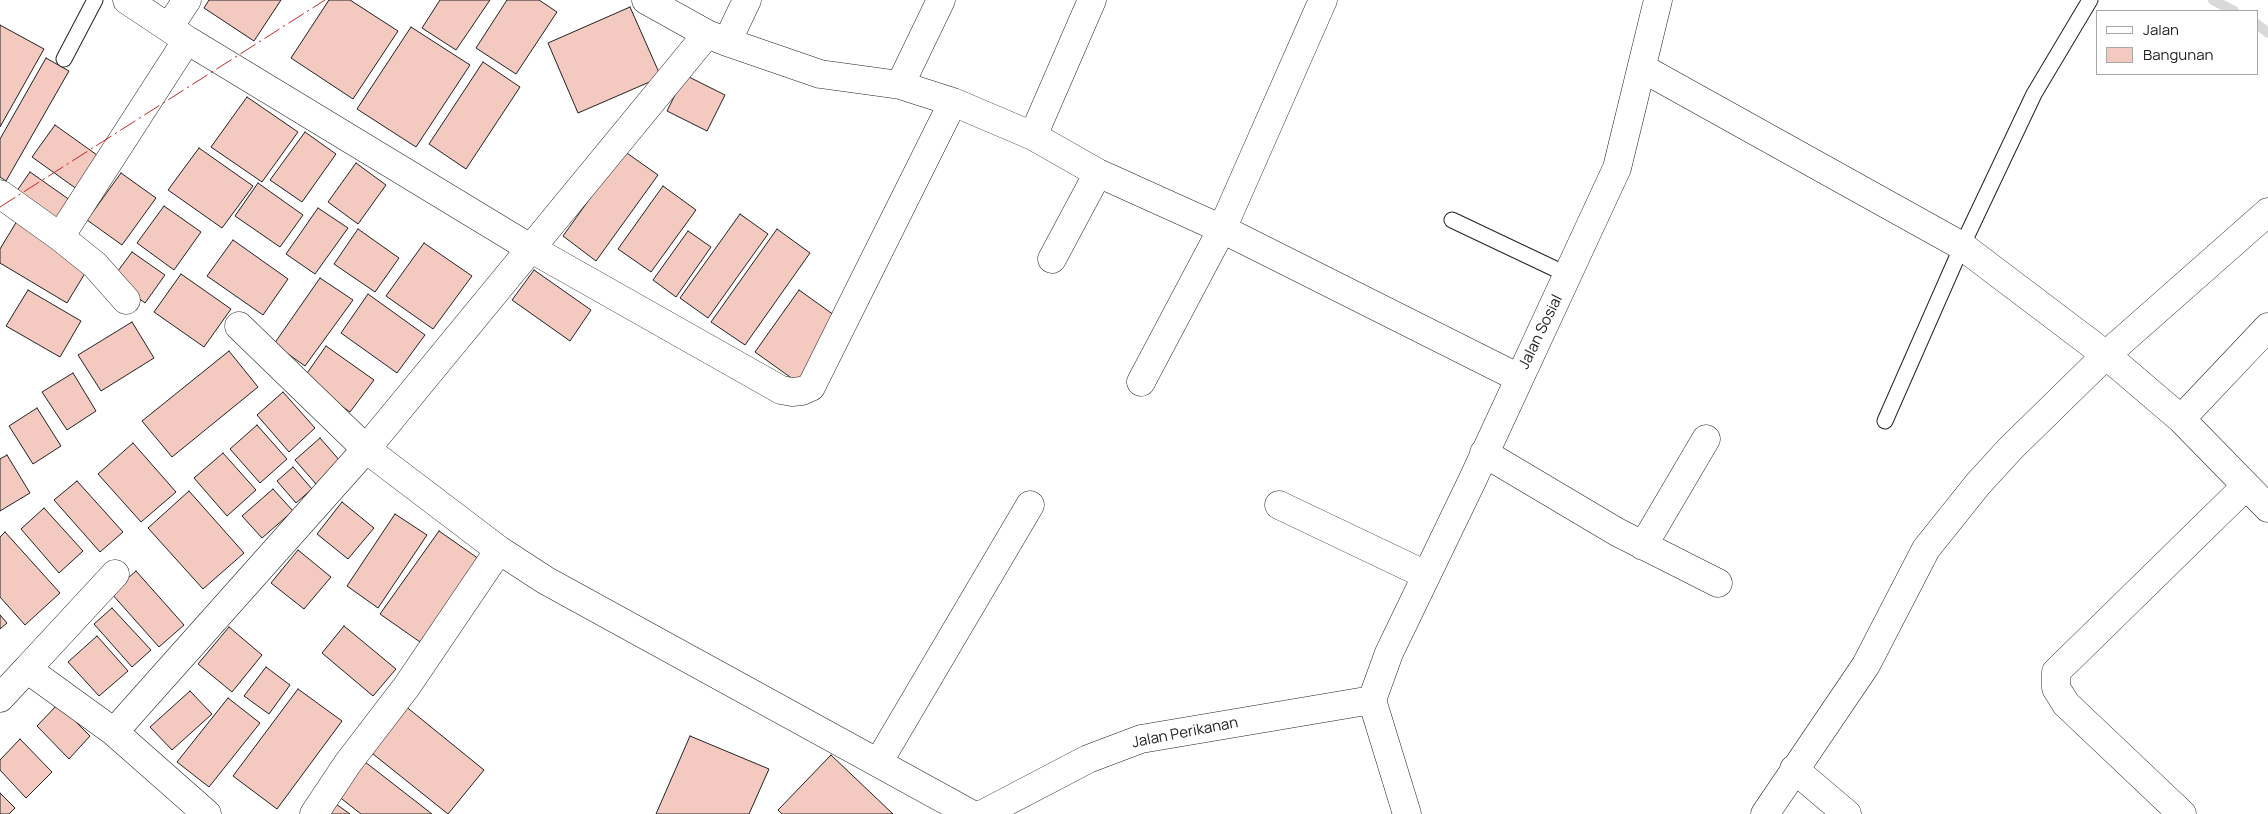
<!DOCTYPE html>
<style>
body{margin:0}
#map{position:relative;width:2268px;height:814px;overflow:hidden;background:#fff;font-family:Manrope,sans-serif}
canvas{display:block}
.legend{position:absolute;left:2096px;top:10px;width:162px;height:65px;box-sizing:border-box;background:#fff;border:1px solid #a7a7a7;margin:0;padding:6px 9px;list-style:none;font-size:15px;color:#222}
.legend li{display:flex;align-items:center;gap:10px;height:25px}
.legend b{width:25px;border:1px solid #a7a7a7}
</style>
<div id="map">
<canvas width="2268" height="814"></canvas>
<ul class="legend">
<li><b style="height:6px;background:#fff"></b>Jalan</li>
<li><b style="height:14px;background:#f3c9c0"></b>Bangunan</li>
</ul>
</div>
<script>
const g = document.querySelector('canvas').getContext('2d');
g.lineJoin = 'round';
function toPath(rows) {
  const path = new Path2D();
  for (const r of rows) {
    path.moveTo(r[0], r[1]);
    for (let i = 2; i < r.length; i += 2) path.lineTo(r[i], r[i + 1]);
  }
  return path;
}
function strokePath(path, color, width, dash) {
  g.strokeStyle = color;
  g.lineWidth = width;
  g.lineCap = dash ? 'butt' : 'round';
  g.setLineDash(dash || []);
  g.stroke(path);
}
function fill(path, color) {
  g.fillStyle = color;
  g.fill(path, 'evenodd');
}
function write(font, color, halo, rows, align = 'center') {
  g.font = font + ' Manrope,sans-serif';
  g.lineWidth = 4;
  g.setLineDash([]);
  g.textBaseline = 'middle';
  g.strokeStyle = halo;
  g.fillStyle = color;
  for (const [text, x, y, turn = 0] of rows) {
    g.save();
    g.translate(x, y);
    g.rotate((+turn || 0) * Math.PI / 180);
    g.textAlign = isNaN(turn) ? turn : align;
    if (halo) g.strokeText(text, 0, 0);
    g.fillText(text, 0, 0);
    g.restore();
  }
}
const stream = toPath([
 [2213,0,2234,11],
 [2257,24,2268,33]
]);
const building = toPath([
 [209,0,281,0,254,41,204,8,209,0],
 [329,0,350,0,398,31,353,99,291,58,329,0],
 [440,0,490,0,456,50,422,28,440,0],
 [507,0,539,0,557,12,516,74,476,48,507,0],
 [630,7,661,77,578,113,548,43,630,7],
 [0,25,44,49,0,127,0,25],
 [411,27,470,65,416,147,357,109,411,27],
 [46,58,69,71,6,181,0,177,0,139,46,58],
 [483,62,520,87,466,169,429,144,483,62],
 [685,75,725,95,707,131,667,111,685,75],
 [247,97,298,132,262,182,211,147,247,97],
 [55,125,104,160,81,192,32,157,55,125],
 [305,132,336,154,302,202,270,180,305,132],
 [199,148,253,186,222,228,168,190,199,148],
 [624,151,658,175,596,261,563,236,624,151],
 [356,163,386,185,358,224,328,202,356,163],
 [30,172,77,205,61,228,14,195,30,172],
 [121,173,156,198,122,245,87,220,121,173],
 [258,183,303,215,280,247,235,216,258,183],
 [663,186,696,210,651,272,618,249,663,186],
 [164,206,201,232,174,270,137,243,164,206],
 [318,208,348,228,315,274,286,254,318,208],
 [740,214,768,234,708,318,680,298,740,214],
 [17,221,90,265,67,303,0,263,0,249,17,221],
 [358,229,399,258,375,292,334,264,358,229],
 [777,229,810,253,745,345,711,322,777,229],
 [688,231,711,247,676,297,653,280,688,231],
 [233,240,288,279,263,315,207,276,233,240],
 [424,243,472,276,433,329,386,296,424,243],
 [132,252,165,275,145,303,112,279,132,252],
 [534,270,591,310,570,341,512,300,534,270],
 [181,274,231,309,204,347,154,312,181,274],
 [320,278,353,300,305,366,274,344,320,278],
 [28,290,81,321,60,357,6,326,28,290],
 [799,290,841,320,797,382,755,352,799,290],
 [368,294,425,335,397,373,341,333,368,294],
 [132,322,154,358,101,391,78,355,132,322],
 [326,346,374,380,350,412,303,379,326,346],
 [229,351,258,387,172,457,142,421,229,351],
 [73,373,96,411,67,430,42,392,73,373],
 [283,392,315,428,289,452,257,415,283,392],
 [37,408,61,446,33,464,9,426,37,408],
 [257,425,287,459,260,483,230,449,257,425],
 [320,438,341,462,316,484,295,460,320,438],
 [133,443,176,492,141,522,98,474,133,443],
 [223,453,256,490,227,516,194,478,223,453],
 [7,455,30,493,0,511,0,459,7,455],
 [293,467,312,489,296,503,277,481,293,467],
 [77,481,123,532,100,552,54,500,77,481],
 [273,489,293,511,262,538,242,516,273,489],
 [189,491,244,553,203,589,148,528,189,491],
 [342,502,374,528,348,559,317,534,342,502],
 [44,508,83,551,59,573,21,529,44,508],
 [395,514,427,535,378,608,347,586,395,514],
 [439,531,479,559,420,642,380,614,439,531],
 [5,532,60,593,25,625,0,597,0,537,5,532],
 [298,550,331,577,304,609,271,583,298,550],
 [136,571,184,625,159,647,111,593,136,571],
 [112,608,151,650,132,667,94,624,112,608],
 [0,615,7,623,0,629,0,615],
 [344,626,396,669,373,696,322,653,344,626],
 [229,627,262,655,232,692,198,664,229,627],
 [97,636,128,671,99,696,68,662,97,636],
 [266,667,290,685,269,714,244,696,266,667],
 [298,689,342,721,277,809,233,776,298,689],
 [190,691,212,714,172,750,150,727,190,691],
 [228,698,260,723,209,787,177,762,228,698],
 [58,704,90,736,69,759,37,726,58,704],
 [404,705,484,770,448,814,368,750,404,705],
 [690,736,769,769,749,814,656,814,690,736],
 [20,739,52,772,26,798,0,770,0,760,20,739],
 [831,755,893,814,782,814,778,810,831,755],
 [360,758,432,814,361,814,333,792,360,758],
 [0,793,15,808,9,814,0,814,0,793],
 [329,799,350,814,318,814,329,799]
]);
const lane = toPath([
 [64,59,95,0],
 [1452,220,1568,275],
 [1885,421,1962,246,2034,94,2090,0]
]);
const street = toPath([
 [127,0,187,40,530,248,781,390,792,392,802,391,811,387,953,102],
 [646,0,707,34,727,42,820,74,900,85,953,102,1033,136,1098,173,1222,229,1519,378],
 [169,27,187,0],
 [727,42,747,0],
 [1642,68,1962,246,2106,355,2181,419,2268,508],
 [900,85,941,0],
 [1033,136,1092,0],
 [0,194,60,237,95,265,126,300],
 [60,237,187,40],
 [1052,259,1098,173],
 [239,326,366,449,499,550,545,580,971,814],
 [1141,382,1222,229,1323,0],
 [2181,419,2268,327],
 [1484,453,1617,532,1718,583],
 [1279,505,1426,575],
 [1643,546,1706,439],
 [27,669,115,574],
 [0,698,27,669,114,732,207,814],
 [114,732,366,449,707,34],
 [878,763,1030,505],
 [1794,769,1847,814],
 [314,814,348,763,407,686,499,550],
 [983,814,1088,759,1141,739,1372,700],
 [1407,814,1372,700,1389,653,1472,481,1617,168,1658,0],
 [1765,814,1866,665,1926,549,1978,484,2010,449,2106,355,2268,212],
 [2182,814,2066,704,2056,688,2056,672,2246,486]
]);
const power = toPath([
 [0,207,325,0]
]);
const streetNames = [
 ["Jalan Sosial",1541,332,-64],
 ["Jalan Perikanan",1185,733,-11]
];
strokePath(stream, '#d9d9d9', 10);
fill(building, '#f3c9c0');
strokePath(building, '#222', 1);
strokePath(lane, '#222', 17);
strokePath(street, '#222', 29);
strokePath(lane, '#fff', 15);
strokePath(street, '#fff', 28);
strokePath(power, '#c62828', 1, [18, 4, 2.5, 4]);
write('15px', '#222', '#fff', streetNames);
</script>
